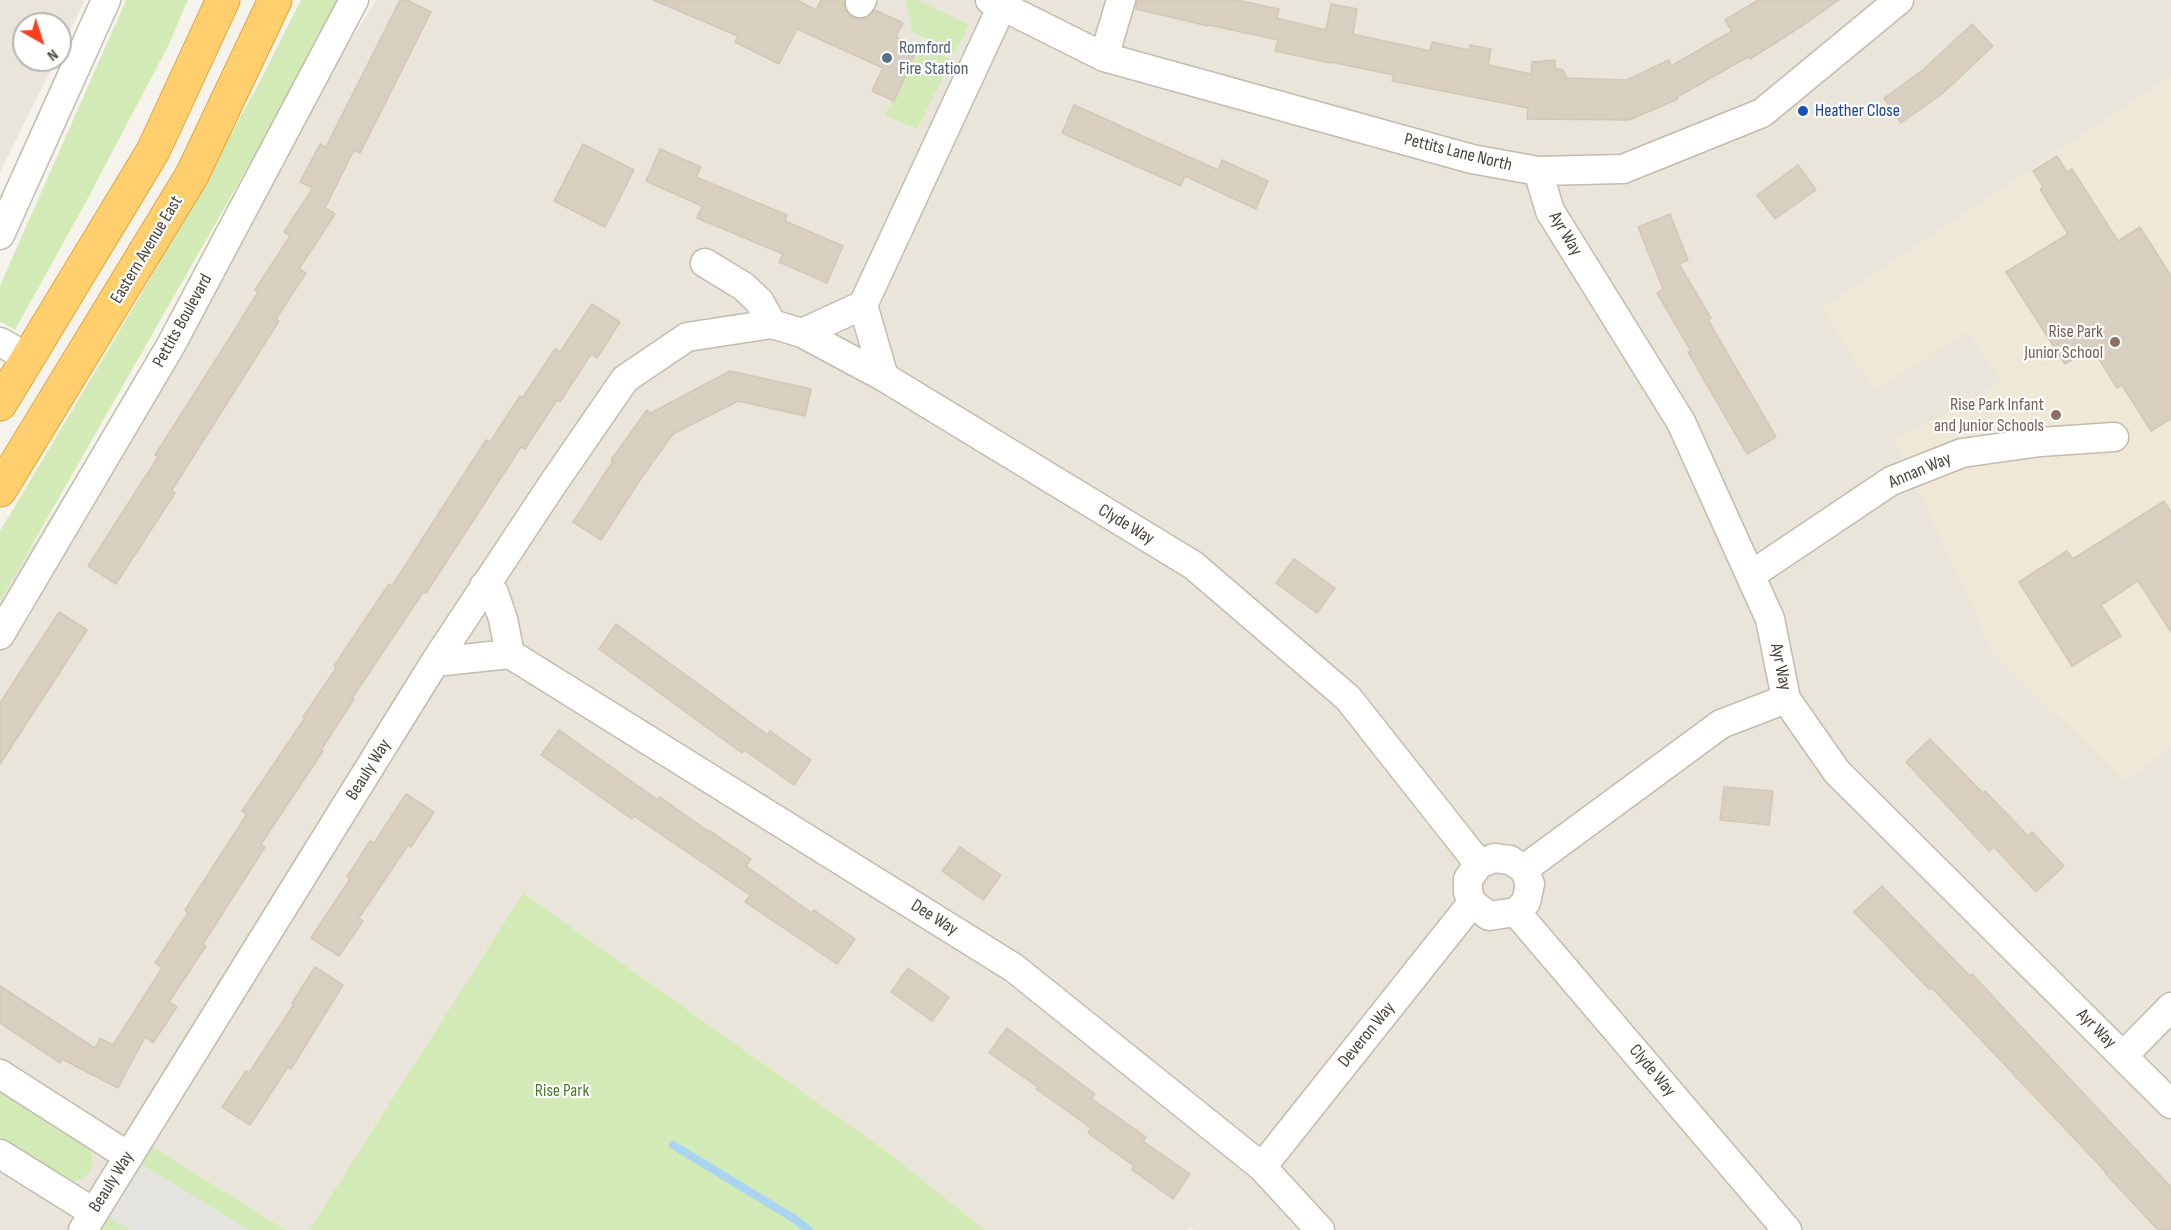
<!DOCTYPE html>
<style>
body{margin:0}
#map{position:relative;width:2171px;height:1230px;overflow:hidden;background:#f6f3ec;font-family:"Sofia Sans Condensed",sans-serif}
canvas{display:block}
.north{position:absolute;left:12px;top:12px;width:60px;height:60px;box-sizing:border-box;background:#fff;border:2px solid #b7b4b0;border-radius:50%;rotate:141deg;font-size:16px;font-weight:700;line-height:24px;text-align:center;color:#4b4439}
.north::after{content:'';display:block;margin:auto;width:21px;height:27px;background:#fc3f1d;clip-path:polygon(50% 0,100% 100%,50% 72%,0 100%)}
</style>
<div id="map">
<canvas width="2171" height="1230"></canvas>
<div class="north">N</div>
</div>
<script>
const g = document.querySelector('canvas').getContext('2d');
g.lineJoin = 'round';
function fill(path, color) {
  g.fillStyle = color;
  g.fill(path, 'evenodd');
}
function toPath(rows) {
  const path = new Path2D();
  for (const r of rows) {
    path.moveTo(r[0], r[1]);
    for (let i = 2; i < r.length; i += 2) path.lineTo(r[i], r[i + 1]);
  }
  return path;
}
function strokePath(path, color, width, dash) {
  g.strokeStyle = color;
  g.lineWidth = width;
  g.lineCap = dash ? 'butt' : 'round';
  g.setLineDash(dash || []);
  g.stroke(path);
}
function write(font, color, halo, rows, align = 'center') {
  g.font = font + ' "Sofia Sans Condensed",sans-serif';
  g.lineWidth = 4.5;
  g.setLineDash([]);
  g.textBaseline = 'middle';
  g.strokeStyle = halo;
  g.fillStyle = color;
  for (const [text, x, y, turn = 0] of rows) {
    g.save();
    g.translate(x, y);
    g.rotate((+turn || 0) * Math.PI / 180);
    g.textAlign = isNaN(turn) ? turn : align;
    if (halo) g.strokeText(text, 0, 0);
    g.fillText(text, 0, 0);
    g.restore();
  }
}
const residential = toPath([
 [0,0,85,0,60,51,60,24,24,24,24,60,56,60,0,172],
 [376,0,2171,0,2171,1230,1194,1230,1190,1227,1188,1230,985,1230,889,1153,523,893,309,1230,286,1230,140,1139,83,1230,0,1230,0,597]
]);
const education = toPath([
 [2171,76,2171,746,2126,782,1993,653,1895,439,2003,382,1966,332,1874,391,1822,308]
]);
const green = toPath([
 [126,0,188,0,168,46,89,196,15,330,0,321,0,286],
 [301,0,343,0,0,601,0,531,138,300,256,89],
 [906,0,918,0,969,25,955,53,911,31,912,27],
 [921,46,951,60,917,129,885,115],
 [523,893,889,1153,985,1230,309,1230],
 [0,1088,90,1147,92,1163,89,1173,79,1180,71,1181,58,1178,0,1141],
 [140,1139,286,1230,83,1230]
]);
const parking = toPath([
 [128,1156,249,1230,130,1230,95,1209]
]);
const stream = toPath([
 [673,1145,793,1218,809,1230]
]);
const building = toPath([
 [400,0,407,0,431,12,360,153,354,150,325,208,335,214,299,269,306,273,276,319,279,321,172,490,175,493,116,584,88,566,158,457,155,455,229,339,258,292,255,290,290,236,284,232,313,188,300,182,320,144,326,147,400,0],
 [653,0,797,0,816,10,821,0,844,0,845,10,851,17,858,19,867,18,875,10,903,23,896,37,918,48,894,101,872,91,883,68,797,29,779,64,735,42,738,36,653,0],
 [1137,0,1236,0,1279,9,1277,18,1326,30,1331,4,1357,9,1353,34,1430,51,1432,42,1469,50,1470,45,1491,49,1488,65,1531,74,1532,62,1555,60,1555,68,1563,70,1567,78,1627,80,1669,60,1671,66,1732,31,1725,20,1758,0,1839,0,1805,24,1750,59,1748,57,1677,97,1678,99,1629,120,1527,119,1528,108,1392,81,1394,75,1330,62,1330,63,1275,51,1278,40,1209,25,1208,26,1136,9,1137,0],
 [1972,24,1993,46,1943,93,1901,123,1884,98,1923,70,1972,24],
 [1074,105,1218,170,1222,160,1268,181,1256,209,1185,176,1181,186,1062,133,1074,105],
 [583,144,634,170,605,227,554,201,583,144],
 [660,149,701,167,696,177,787,215,785,221,843,246,827,283,779,262,783,254,697,218,702,206,646,181,660,149],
 [2057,156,2067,172,2072,169,2118,241,2140,227,2171,276,2171,419,2151,431,2122,385,2117,388,2092,348,2065,364,2006,272,2068,234,2040,189,2043,187,2033,171,2057,156],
 [1798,165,1816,190,1775,219,1757,195,1798,165],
 [1670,214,1688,260,1679,264,1711,318,1708,320,1776,437,1747,454,1688,352,1691,351,1657,293,1663,289,1638,227,1670,214],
 [592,304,620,322,597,358,591,354,560,402,557,400,525,449,521,447,426,593,424,591,352,698,354,699,321,750,323,751,261,844,265,847,203,944,206,946,169,1002,177,1007,153,1043,145,1037,118,1088,62,1059,60,1063,0,1023,0,986,95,1048,100,1038,113,1045,162,968,155,963,188,913,185,910,247,814,242,811,305,718,303,717,336,668,334,666,389,584,392,586,486,440,490,442,520,396,523,397,555,349,560,352,592,304],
 [730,371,811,389,805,416,738,401,673,434,640,480,601,540,573,522,613,461,611,460,647,410,651,413,730,371],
 [2164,501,2171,512,2171,632,2138,581,2101,605,2121,636,2072,666,2019,582,2067,551,2073,559,2164,501],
 [1294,559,1335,588,1317,613,1276,583,1294,559],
 [59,612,87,630,0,764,0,703,59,612],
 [616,624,768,735,770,731,811,760,794,785,744,750,742,753,599,649,616,624],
 [559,730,658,800,660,797,708,831,709,830,751,859,746,866,812,913,814,910,855,939,837,964,745,902,750,895,634,816,632,819,541,755,559,730],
 [1930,739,1983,793,1985,791,2028,836,2032,832,2064,866,2036,892,1994,847,1989,851,1906,762,1930,739],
 [1724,787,1773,791,1769,825,1720,820,1724,787],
 [406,794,434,812,411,847,408,845,359,918,363,921,339,956,311,938,350,879,347,877,370,841,374,843,406,794],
 [960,847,1001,875,983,900,942,871,960,847],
 [1882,886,1970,976,1972,974,2171,1187,2171,1230,2158,1230,2105,1173,2106,1172,1932,988,1930,990,1854,912,1882,886],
 [315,967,343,985,291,1069,288,1067,250,1125,222,1107,246,1071,249,1073,294,1004,292,1003,315,967],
 [908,968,949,997,932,1021,891,992,908,968],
 [1007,1028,1095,1094,1091,1098,1146,1137,1143,1141,1190,1174,1173,1199,1132,1170,1134,1166,1088,1133,1091,1128,1036,1089,1038,1087,989,1053,1007,1028]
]);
const minor = toPath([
 [990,0,1104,57,1472,159,1538,171,1623,169,1762,113,1899,0],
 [860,3,862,0],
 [1104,57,1121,0],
 [1538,171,1550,211,1681,422,1770,619,1786,699,1837,772,2171,1104],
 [0,235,106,0],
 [705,263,743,286,759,301,772,324],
 [802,333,863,305],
 [0,342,28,358],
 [884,377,863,305,1002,6],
 [1751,575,1891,481,1962,453,2040,442,2114,437],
 [0,635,171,345,354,0],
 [510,654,1014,968,1262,1167,1320,1230],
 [435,662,510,654,503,619,494,593,484,586],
 [1494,858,1510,860,1524,869,1530,884,1526,902,1516,912,1489,916,1472,903,1468,892,1468,879,1479,864,1494,858],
 [1524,869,1721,724,1786,699],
 [1516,912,1787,1230],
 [2123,1056,2171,1007],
 [0,1074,128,1156],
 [0,1154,93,1212],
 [1262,1167,1472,903],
 [83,1230,435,662,552,485,625,379,687,337,772,324,802,333,884,377,1193,565,1348,698,1479,864]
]);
const highway = toPath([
 [0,404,153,151,223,0],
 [0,490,192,175,275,0]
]);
const markers = [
 [887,58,6,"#5c6f8a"],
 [1803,111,6,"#1a4fb4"],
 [2115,342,6,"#8d6e63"],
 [2056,415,6,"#8d6e63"]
];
const serviceNames = [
 ["Romford",899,48],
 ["Fire Station",899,69]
];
const transitNames = [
 ["Heather Close",1815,111]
];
const streetNames = [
 ["Pettits Lane North",1458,153,14],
 ["Ayr Way",1565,234,59],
 ["Eastern Avenue East",147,250,-59],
 ["Pettits Boulevard",183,321,-61],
 ["Annan Way",1920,471,-23],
 ["Clyde Way",1126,525,31],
 ["Ayr Way",1780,667,78],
 ["Beauly Way",369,770,-58],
 ["Dee Way",934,918,32],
 ["Ayr Way",2096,1029,45],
 ["Deveron Way",1367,1035,-51],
 ["Clyde Way",1652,1071,50],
 ["Beauly Way",112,1182,-58]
];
const educationNames = [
 ["Rise Park",2103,332],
 ["Junior School",2103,353],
 ["Rise Park Infant",2044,405],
 ["and Junior Schools",2044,426]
];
const parkNames = [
 ["Rise Park",562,1091]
];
fill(residential, '#eae5da');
fill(education, '#efe8d6');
fill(green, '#d2eab5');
fill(parking, '#e5e3e0');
strokePath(stream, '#a9d4f2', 8);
fill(building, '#d8cfc1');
strokePath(building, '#d3c7b4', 1.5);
strokePath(minor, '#c2bbae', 31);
strokePath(highway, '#e0a43c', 35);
strokePath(minor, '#fff', 28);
strokePath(highway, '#ffcf6e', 33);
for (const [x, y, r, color] of markers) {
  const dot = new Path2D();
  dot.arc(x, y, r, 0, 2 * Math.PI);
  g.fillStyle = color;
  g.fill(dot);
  strokePath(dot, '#fff', 2);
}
write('18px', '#4e5e75', '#fff', serviceNames, 'left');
write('18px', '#164399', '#fff', transitNames, 'left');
write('18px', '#4b4439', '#fff', streetNames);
write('18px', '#785e54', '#fff', educationNames, 'right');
write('18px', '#4a7f2a', '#fff', parkNames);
</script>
